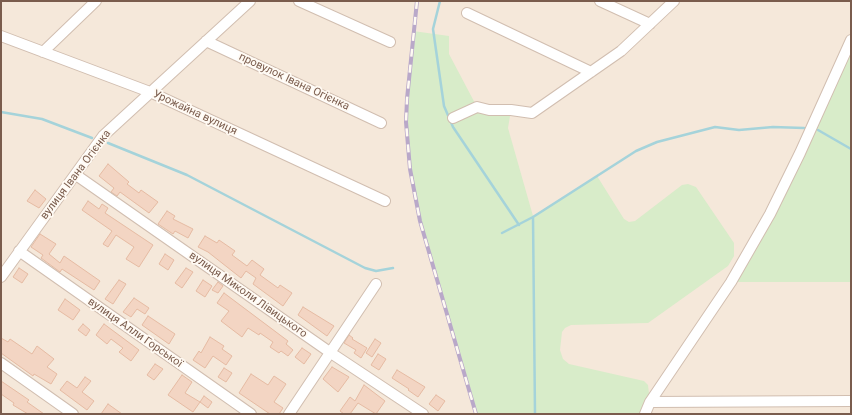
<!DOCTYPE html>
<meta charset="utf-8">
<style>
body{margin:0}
#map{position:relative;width:852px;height:415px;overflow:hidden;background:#fdf6ec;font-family:Roboto,sans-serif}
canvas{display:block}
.frame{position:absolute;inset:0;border:2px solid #7a5c4d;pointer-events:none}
</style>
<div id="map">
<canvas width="852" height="415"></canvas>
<div class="frame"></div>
</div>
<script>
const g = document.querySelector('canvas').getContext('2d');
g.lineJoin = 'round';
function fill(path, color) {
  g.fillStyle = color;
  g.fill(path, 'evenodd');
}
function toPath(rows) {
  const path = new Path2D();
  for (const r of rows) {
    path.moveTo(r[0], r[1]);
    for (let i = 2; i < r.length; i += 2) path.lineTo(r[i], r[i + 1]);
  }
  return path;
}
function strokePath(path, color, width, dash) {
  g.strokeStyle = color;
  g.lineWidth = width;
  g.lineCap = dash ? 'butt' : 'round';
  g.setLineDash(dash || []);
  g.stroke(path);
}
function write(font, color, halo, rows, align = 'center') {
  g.font = font + ' Roboto,sans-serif';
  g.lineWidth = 3.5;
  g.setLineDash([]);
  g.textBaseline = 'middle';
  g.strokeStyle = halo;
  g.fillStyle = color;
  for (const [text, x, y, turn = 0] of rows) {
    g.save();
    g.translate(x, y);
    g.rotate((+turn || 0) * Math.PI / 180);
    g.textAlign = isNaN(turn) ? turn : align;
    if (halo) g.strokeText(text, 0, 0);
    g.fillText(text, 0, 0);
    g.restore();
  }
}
const residential = toPath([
 [1,1,851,1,851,414,1,414]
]);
const green = toPath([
 [413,31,449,36,449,54,477,107,511,110,508,128,533,216,597,176,624,219,629,222,635,221,682,185,688,184,696,187,734,243,734,256,728,266,648,323,571,325,565,328,562,332,560,350,563,359,569,364,644,381,648,385,650,402,645,414,476,414,430,257,412,183,406,122],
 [851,40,851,282,731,282]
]);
const stream = toPath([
 [440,1,433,29,444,106,453,127,519,225],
 [1,112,42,119,92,138],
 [818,130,851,149],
 [108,143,187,175,365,268,376,271,393,268],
 [533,217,535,414],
 [502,233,533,217,636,151,657,142,715,127,739,130,773,127,804,128]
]);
const building = toPath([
 [108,164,129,182,127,184,139,193,141,190,158,202,149,213,120,192,117,196,111,192,114,188,99,176,108,164],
 [35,190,46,199,39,208,27,201,35,190],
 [88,201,99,209,102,204,108,208,105,213,153,245,139,267,126,259,134,247,116,235,108,247,103,244,112,231,82,210,88,201],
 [167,211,175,216,173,219,193,229,188,238,175,231,173,234,158,224,167,211],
 [40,234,56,244,49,254,60,263,64,256,100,281,94,290,62,269,60,272,41,258,43,255,31,247,40,234],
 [205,236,217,243,219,240,235,251,232,255,247,266,252,260,264,269,260,275,278,288,280,285,292,293,283,306,253,284,256,278,246,271,241,278,208,252,198,247,205,236],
 [165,254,174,260,168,270,159,264,165,254],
 [19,268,28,274,22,283,13,277,19,268],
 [186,268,193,272,182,288,175,283,186,268],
 [119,280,126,284,113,304,105,299,119,280],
 [203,280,212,286,205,297,196,291,203,280],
 [218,282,223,286,218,293,212,290,218,282],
 [224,293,288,341,286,344,293,350,288,356,281,351,279,353,270,347,273,342,260,333,259,335,248,328,242,337,221,321,229,311,217,303,224,293],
 [134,298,149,308,145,314,137,309,131,317,123,312,134,298],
 [65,299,80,310,73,320,58,310,65,299],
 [303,307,334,326,327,336,298,315,303,307],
 [148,316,175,334,169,344,142,325,148,316],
 [83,324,90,330,86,336,78,330,83,324],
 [104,324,139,350,131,361,119,352,123,348,111,339,107,344,96,335,104,324],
 [349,335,353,338,352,339,367,348,361,358,354,353,356,350,344,343,349,335],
 [210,337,224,346,222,349,232,356,226,365,213,356,205,368,193,360,199,351,201,353,210,337],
 [1,338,8,342,10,339,32,354,37,346,54,359,47,367,57,374,51,384,34,374,33,376,1,353,1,338],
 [375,339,381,343,372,357,366,353,375,339],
 [302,348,311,354,304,364,295,357,302,348],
 [378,354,386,359,379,370,371,365,378,354],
 [155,364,163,369,154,380,147,375,155,364],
 [332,367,349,377,338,392,323,379,332,367],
 [224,368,232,373,226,382,218,377,224,368],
 [397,370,425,387,418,397,408,390,409,389,392,378,397,370],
 [251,374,268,385,274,376,286,384,274,402,283,408,279,414,270,414,239,393,251,374],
 [182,375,192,382,185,393,200,402,193,412,168,395,182,375],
 [85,377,91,381,82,392,94,401,87,410,60,390,67,381,77,388,85,377],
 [1,381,29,400,27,402,44,414,28,414,13,405,14,403,1,394,1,381],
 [364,385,385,401,376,414,358,403,350,414,344,414,340,411,350,397,355,401,364,385],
 [436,395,445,401,438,411,429,404,436,395],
 [204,396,212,402,208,408,200,402,204,396],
 [108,404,122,414,101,414,108,404]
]);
const minor = toPath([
 [299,1,390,42],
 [600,1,650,24],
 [467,13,591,72],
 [1,36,150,92,385,201],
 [206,41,381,123],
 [43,52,96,1],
 [453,118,477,107,489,110,511,110,532,113,621,51,674,1],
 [76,175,331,353,423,414],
 [19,251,251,414],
 [1,277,103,136,250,1],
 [1,363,73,414],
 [650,402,731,282,770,214,800,153,851,40],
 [289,414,376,284],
 [645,414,650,402,851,401]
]);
const rail = toPath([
 [417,1,407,99,406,122,410,169,420,221,476,414]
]);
const streetNames = [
 ["провулок Івана Огієнка",294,82,25],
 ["Урожайна вулиця",195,113,25],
 ["вулиця Івана Огієнка",76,175,-53],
 ["вулиця Миколи Лівицького",248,295,35],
 ["вулиця Алли Горської",135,333,35]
];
fill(residential, '#f5e8da');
fill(green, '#d8ecc9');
strokePath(stream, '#a5d3da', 2.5);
fill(building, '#f3d5c3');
strokePath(building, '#e6bba3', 1);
strokePath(minor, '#d1beb0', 12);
strokePath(minor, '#fff', 10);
strokePath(rail, '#b9a8c9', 4);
strokePath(rail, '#fffaf3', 2.5, [8]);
write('11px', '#7a5c4d', '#fffaf3', streetNames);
</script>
